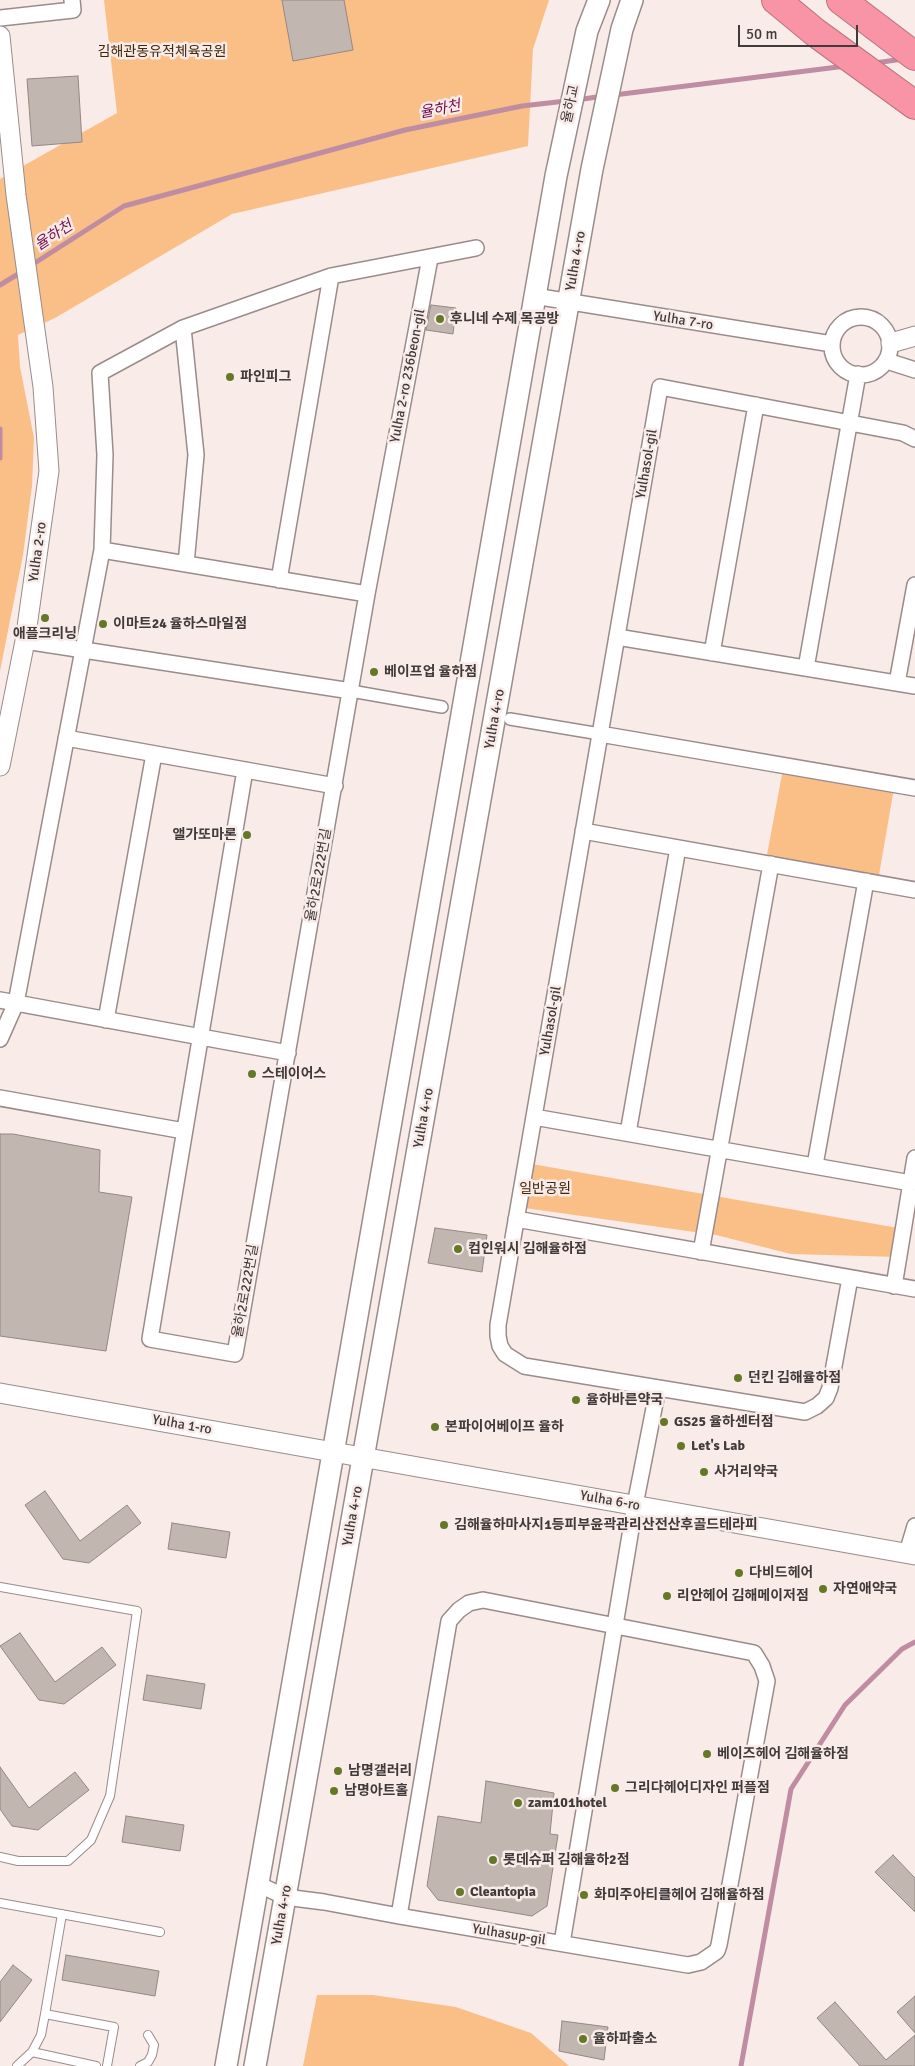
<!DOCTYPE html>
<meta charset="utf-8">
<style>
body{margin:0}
#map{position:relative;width:915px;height:2066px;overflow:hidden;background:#f9ebe8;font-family:Signika,sans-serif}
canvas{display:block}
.scale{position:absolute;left:738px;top:25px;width:120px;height:22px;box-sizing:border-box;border:2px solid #403b3a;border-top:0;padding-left:6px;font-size:15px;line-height:18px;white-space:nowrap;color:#403b3a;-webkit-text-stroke:4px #f9ebe8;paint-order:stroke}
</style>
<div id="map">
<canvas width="915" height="2066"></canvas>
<div class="scale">50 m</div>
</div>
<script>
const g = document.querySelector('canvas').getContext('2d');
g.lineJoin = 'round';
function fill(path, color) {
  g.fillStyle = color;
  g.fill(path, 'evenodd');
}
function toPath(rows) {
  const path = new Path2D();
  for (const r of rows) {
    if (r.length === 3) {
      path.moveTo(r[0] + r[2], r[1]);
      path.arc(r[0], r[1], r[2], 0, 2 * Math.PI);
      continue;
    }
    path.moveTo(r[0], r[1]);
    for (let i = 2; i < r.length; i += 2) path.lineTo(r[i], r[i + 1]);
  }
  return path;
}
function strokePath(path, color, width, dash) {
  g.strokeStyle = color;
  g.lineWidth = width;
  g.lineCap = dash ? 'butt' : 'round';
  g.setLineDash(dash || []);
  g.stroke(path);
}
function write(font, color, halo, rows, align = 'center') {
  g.font = font + ' Signika,"Noto Sans KR",sans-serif';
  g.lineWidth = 5;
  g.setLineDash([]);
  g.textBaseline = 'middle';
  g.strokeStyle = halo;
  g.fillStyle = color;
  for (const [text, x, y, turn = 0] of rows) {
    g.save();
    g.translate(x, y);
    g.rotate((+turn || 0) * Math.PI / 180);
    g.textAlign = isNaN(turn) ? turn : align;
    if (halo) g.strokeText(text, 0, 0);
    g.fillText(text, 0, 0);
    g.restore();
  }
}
const green = toPath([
 [104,0,549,0,533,49,528,146,232,214,55,318,18,335,20,367,34,438,32,486,23,555,0,671,0,179,117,113],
 [783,769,894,788,878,881,766,860],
 [526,1163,904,1229,899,1257,791,1254,716,1235,518,1207],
 [317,1995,373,1995,456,2007,531,2033,569,2066,303,2066]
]);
const stream = toPath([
 [875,63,903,59],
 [614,95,846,66],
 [577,100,603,96],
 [30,266,124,206,405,130,522,106,566,101],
 [0,285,23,271],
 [0,429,0,458],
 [741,2066,791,1789,845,1705,902,1649,915,1642]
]);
const building = toPath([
 [282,0,344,0,353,50,293,61,282,0],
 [78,76,82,142,32,146,27,79,78,76],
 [431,305,456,308,453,334,426,330,431,305],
 [0,1134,13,1134,100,1150,99,1192,132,1197,106,1351,0,1336,0,1134],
 [435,1228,487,1235,482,1272,428,1263,435,1228],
 [45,1491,80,1541,127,1505,141,1523,89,1563,63,1559,25,1505,45,1491],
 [172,1523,230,1532,226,1558,168,1549,172,1523],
 [20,1633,55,1682,102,1647,116,1665,64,1704,39,1700,0,1646,20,1633],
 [147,1675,205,1684,201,1709,143,1700,147,1675],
 [0,1767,29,1808,75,1772,89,1790,38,1830,12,1826,0,1809,0,1767],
 [486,1781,554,1793,550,1834,558,1835,547,1906,532,1916,438,1900,427,1886,438,1816,481,1823,486,1781],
 [126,1816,184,1825,180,1851,122,1842,126,1816],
 [893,1855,915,1878,915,1912,875,1872,893,1855],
 [66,1955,159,1971,155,1996,62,1980,66,1955],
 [13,1965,32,1980,0,2022,0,1982,13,1965],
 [915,1996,915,2033,897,2012,915,1996],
 [835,2002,886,2060,915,2035,915,2066,860,2066,817,2018,835,2002],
 [562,2021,608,2027,604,2060,559,2051,562,2021]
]);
const service = toPath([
 [0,1587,137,1611,110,1796,91,1840,68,1861,18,1861,0,1857],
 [0,1903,160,1932],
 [62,1914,45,2014,114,2027,107,2066],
 [32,2052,41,2035,45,2014],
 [17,2066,32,2052,96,2066],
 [140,2066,148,2062,152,2055,154,2045,148,2035]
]);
const pedestrian = toPath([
 [351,691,442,707],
 [510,719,600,734]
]);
const minor = toPath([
 [0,18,73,10,72,0],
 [534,296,832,344],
 [861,346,29],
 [183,328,196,455,186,564],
 [887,361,915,370],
 [102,550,367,594],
 [279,580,331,276],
 [617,637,915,686],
 [25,641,351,691],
 [712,653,756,405],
 [806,668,858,374],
 [897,683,915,585],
 [600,734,915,788],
 [66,738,335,786],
 [245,770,150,1339,235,1354,367,594,430,258],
 [583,831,915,890],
 [0,1000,288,1053],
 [106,1020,154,754],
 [0,1039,16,1003,102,550,105,455,100,373,183,328,331,276,476,248],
 [0,1098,184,1131],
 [534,1117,911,1183],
 [628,1133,678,848],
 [815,1165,866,881],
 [516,1219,915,1289],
 [701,1252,771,864],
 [850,1278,830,1388,826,1398,817,1406,805,1412,524,1366,505,1354,500,1346,498,1336,498,1325,660,387,903,433,915,439],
 [894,1286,915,1158],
 [907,1553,915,1526],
 [258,1884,285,1897,324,1902,399,1916,688,1965,701,1962,717,1951,719,1945,767,1681,762,1666,754,1653,483,1600,469,1603,459,1610,449,1621,399,1916],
 [562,1943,635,1505,658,1388]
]);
const tertiary = toPath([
 [0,36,16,195,43,387,49,471,25,641,0,766],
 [891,343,915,336],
 [0,1393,915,1555]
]);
const secondary = toPath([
 [226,2066,556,176,587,31,599,0],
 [255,2066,592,169,622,29,632,0]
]);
const motorway = toPath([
 [776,0,816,33,915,105],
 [841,0,915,56]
]);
const markers = [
 [440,319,5,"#657828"],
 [230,377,5,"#657828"],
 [45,618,5,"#657828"],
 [103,624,5,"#657828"],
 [374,672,5,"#657828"],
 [247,835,5,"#657828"],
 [252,1074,5,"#657828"],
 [458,1249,5,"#657828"],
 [738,1378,5,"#657828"],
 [576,1400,5,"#657828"],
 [664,1422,5,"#657828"],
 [435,1427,5,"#657828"],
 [681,1446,5,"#657828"],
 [704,1472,5,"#657828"],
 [444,1525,5,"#657828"],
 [739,1573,5,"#657828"],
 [823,1589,5,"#657828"],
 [667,1596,5,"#657828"],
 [707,1754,5,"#657828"],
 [338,1771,5,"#657828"],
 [615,1788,5,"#657828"],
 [334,1791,5,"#657828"],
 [518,1803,5,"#657828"],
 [493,1860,5,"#657828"],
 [460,1892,5,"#657828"],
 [584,1895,5,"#657828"],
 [583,2039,5,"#657828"]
];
const parkNames = [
 ["김해관동유적체육공원",162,52],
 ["일반공원",545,1189]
];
const streetNames = [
 ["율하교",571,104,-78],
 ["Yulha 4-ro",576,261,-80],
 ["Yulha 7-ro",683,321,9],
 ["Yulha 2-ro 236beon-gil",408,376,-79],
 ["Yulhasol-gil",647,464,-80],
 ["Yulha 2-ro",38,552,-82],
 ["Yulha 4-ro",495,719,-80],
 ["율하2로222번길",319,875,-80],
 ["Yulhasol-gil",551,1021,-80],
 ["Yulha 4-ro",424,1118,-80],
 ["율하2로222번길",246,1291,-80],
 ["Yulha 1-ro",182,1425,10],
 ["Yulha 6-ro",610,1501,10],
 ["Yulha 4-ro",353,1516,-80],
 ["Yulha 4-ro",282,1915,-80],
 ["Yulhasup-gil",509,1935,9]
];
const poiNames = [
 ["후니네 수제 목공방",450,319],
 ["파인피그",240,377],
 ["이마트24 율하스마일점",113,624],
 ["애플크리닝",45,634,"center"],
 ["베이프업 율하점",384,672],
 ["앨가또마론",237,835,"right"],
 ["스테이어스",262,1074],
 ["컴인워시 김해율하점",468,1249],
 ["던킨 김해율하점",748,1378],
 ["율하바른약국",586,1400],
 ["GS25 율하센터점",674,1422],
 ["본파이어베이프 율하",445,1427],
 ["Let's Lab",691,1446],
 ["사거리약국",714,1472],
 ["김해율하마사지1등피부윤곽관리산전산후골드테라피",454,1525],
 ["다비드헤어",749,1573],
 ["자연애약국",833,1589],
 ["리안헤어 김해메이저점",677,1596],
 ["베이즈헤어 김해율하점",717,1754],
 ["남명갤러리",348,1771],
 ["그리다헤어디자인 퍼플점",625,1788],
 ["남명아트홀",344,1791],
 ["zam101hotel",528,1803],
 ["롯데슈퍼 김해율하2점",503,1860],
 ["Cleantopia",470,1892],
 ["화미주아티클헤어 김해율하점",594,1895],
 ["율하파출소",593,2039]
];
const waterNames = [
 ["율하천",440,110,-11],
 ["율하천",54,236,-33]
];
fill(green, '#f9bf87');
strokePath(stream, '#bf8ca2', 5);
fill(building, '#c2b6b1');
strokePath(building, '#948883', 1);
strokePath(service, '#998c8a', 10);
strokePath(pedestrian, '#998c8a', 14);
strokePath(minor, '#998c8a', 18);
strokePath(tertiary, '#998c8a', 21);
strokePath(secondary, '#998c8a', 24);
strokePath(motorway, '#b87580', 30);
strokePath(service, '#fff', 8);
strokePath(pedestrian, '#fff', 11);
strokePath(minor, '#fff', 15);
strokePath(tertiary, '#fff', 19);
strokePath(secondary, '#fff', 21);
strokePath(motorway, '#f894a5', 28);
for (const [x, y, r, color] of markers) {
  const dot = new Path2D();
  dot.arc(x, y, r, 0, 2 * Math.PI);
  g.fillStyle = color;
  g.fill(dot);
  strokePath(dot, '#f9ebe8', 2);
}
write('14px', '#42280a', '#f9ebe8', parkNames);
write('14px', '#403b3a', '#f9ebe8', streetNames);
write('bold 14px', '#403b3a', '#f9ebe8', poiNames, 'left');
write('italic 15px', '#76114d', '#f9ebe8', waterNames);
</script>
